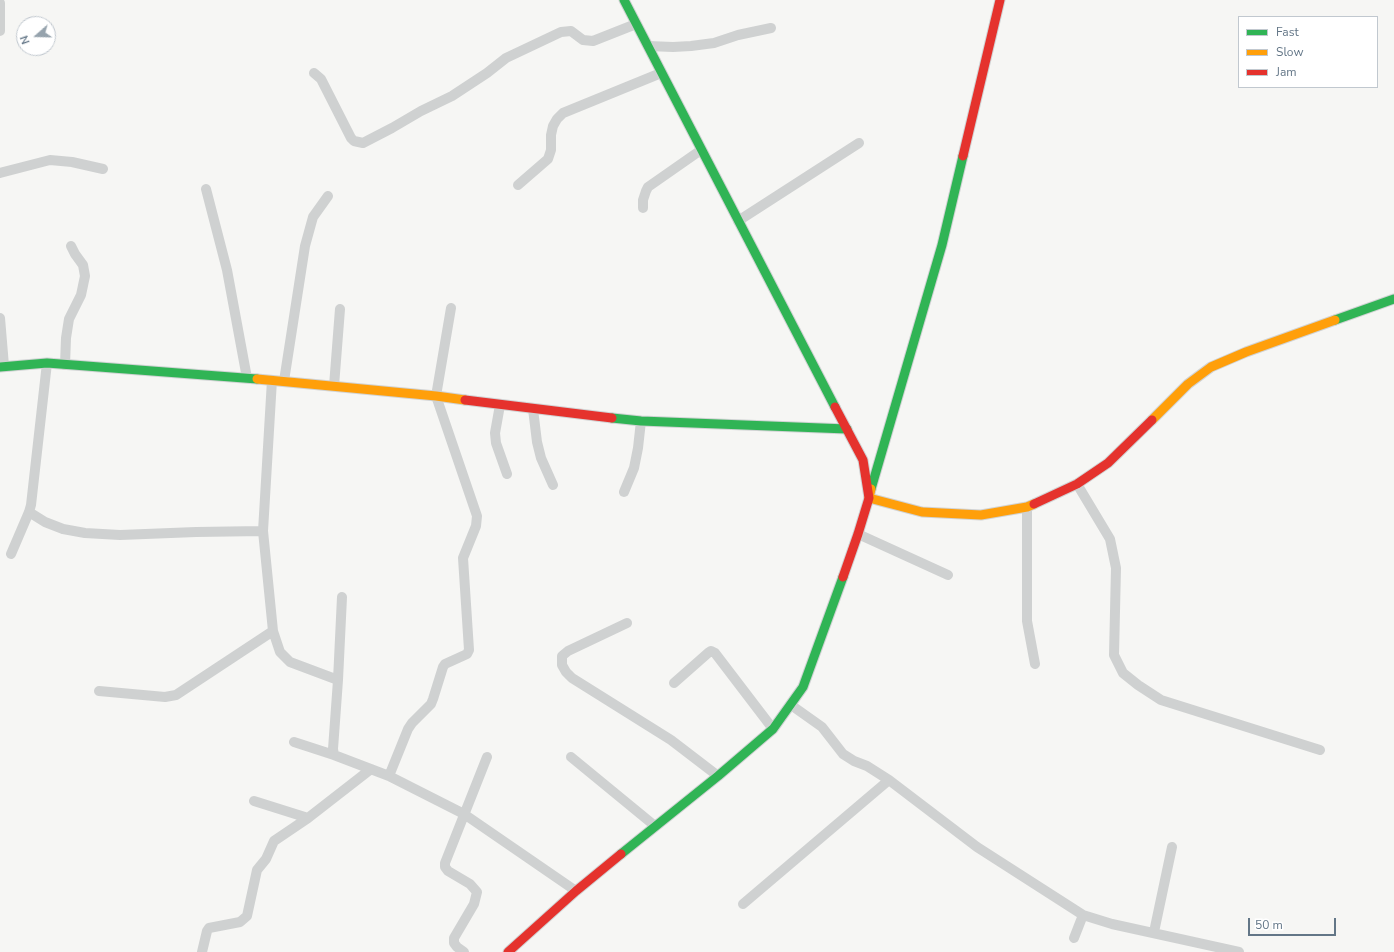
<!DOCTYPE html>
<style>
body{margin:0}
#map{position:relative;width:1394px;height:952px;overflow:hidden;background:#f6f6f4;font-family:"Nunito Sans",sans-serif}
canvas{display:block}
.legend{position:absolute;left:1238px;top:16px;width:140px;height:72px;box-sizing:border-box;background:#fff;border:1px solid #c1c8cf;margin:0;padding:5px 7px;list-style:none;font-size:12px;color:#637687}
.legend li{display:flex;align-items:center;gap:8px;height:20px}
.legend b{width:20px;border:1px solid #c1c8cf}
.north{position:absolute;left:16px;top:16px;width:40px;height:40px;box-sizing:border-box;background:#fff;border:1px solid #c1c8cf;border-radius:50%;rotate:250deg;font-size:11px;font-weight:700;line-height:16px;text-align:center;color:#637687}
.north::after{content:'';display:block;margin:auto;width:14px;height:18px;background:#96a3ad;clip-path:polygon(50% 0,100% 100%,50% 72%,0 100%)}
.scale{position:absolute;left:1248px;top:918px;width:88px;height:18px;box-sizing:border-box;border:2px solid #637687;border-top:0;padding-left:5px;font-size:12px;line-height:14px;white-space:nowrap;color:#637687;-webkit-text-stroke:3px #fff;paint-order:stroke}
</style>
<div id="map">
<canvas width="1394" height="952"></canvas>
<ul class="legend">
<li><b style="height:5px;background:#30b455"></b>Fast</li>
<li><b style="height:5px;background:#ff9f0a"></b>Slow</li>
<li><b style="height:5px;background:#e5322d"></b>Jam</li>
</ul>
<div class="north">N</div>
<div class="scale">50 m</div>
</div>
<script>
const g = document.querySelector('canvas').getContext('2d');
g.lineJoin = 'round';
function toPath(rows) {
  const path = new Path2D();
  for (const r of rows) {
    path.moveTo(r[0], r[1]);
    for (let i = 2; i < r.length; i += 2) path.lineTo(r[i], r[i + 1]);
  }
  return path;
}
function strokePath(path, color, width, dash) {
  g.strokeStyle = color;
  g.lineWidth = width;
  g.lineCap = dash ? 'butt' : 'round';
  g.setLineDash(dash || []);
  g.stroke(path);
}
const street = toPath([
 [0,3,0,31],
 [648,46,673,47,691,46,714,43,738,35,771,28],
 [314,73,321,79,351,138,354,141,363,143,392,128,421,111,452,96,487,73,506,58,561,32,571,31,583,40,593,41,636,24],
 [0,173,50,160,72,162,103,169],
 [518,185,548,159,551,150,551,135,553,126,557,119,563,113,661,73],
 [206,189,227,270,247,378],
 [643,208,643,200,646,191,648,187,701,150],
 [738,221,859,143],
 [0,318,4,366],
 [65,365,66,338,69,319,81,295,85,276,83,265,75,254,71,246],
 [272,380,263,531,273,631,280,652,290,662,338,680],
 [284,381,305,246,313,217,328,196],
 [334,386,340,309],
 [500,405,495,433,496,443,507,474],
 [533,409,537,442,541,458,553,485],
 [1077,484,1110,539,1116,568,1114,655,1123,673,1138,685,1161,700,1320,750],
 [624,492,634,468,638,448,641,421],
 [1027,507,1027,621,1035,664],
 [29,512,45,522,63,529,85,533,120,535,196,532,263,531],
 [858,534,948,575],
 [11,554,29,512,31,505,47,363],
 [627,623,568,651,562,656,562,665,566,672,572,678,671,740,718,776],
 [674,683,708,653,711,651,715,653,773,729],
 [99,691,165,697,176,695,273,631],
 [791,705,822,727,843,754,854,761,867,766,889,780,977,847,1083,915,1112,924,1239,952],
 [294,742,334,755,389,776,464,814,576,891],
 [334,755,333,749,338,680,342,597],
 [571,757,655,826],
 [389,776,408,729,412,723,431,704,433,699,443,667,445,664,467,654,469,650,463,558,476,526,477,516,436,396,451,308],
 [254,801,308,818],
 [743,904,889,780],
 [1154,932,1172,847],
 [1074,938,1083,915],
 [202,952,207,931,209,928,240,922,247,916,257,870,266,859,274,841,308,818,371,769],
 [464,952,457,947,454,943,454,938,474,904,477,892,470,884,448,871,445,867,445,863,487,757]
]);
const fast = toPath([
 [624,0,835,407],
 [1335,320,1394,299],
 [0,367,47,363,257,379],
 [612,418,641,421,847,429],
 [871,489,942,245,963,156],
 [621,854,718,776,773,729,803,687,843,577]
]);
const slow = toPath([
 [257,379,436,396,465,400],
 [1152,420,1188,384,1211,367,1246,352,1335,320],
 [871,489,869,498,922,512,981,515,1027,507,1034,504]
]);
const jam = toPath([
 [963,156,1000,0],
 [465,400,612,418],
 [835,407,863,460,869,498,858,534,843,577],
 [1034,504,1077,484,1108,463,1152,420],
 [508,952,576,891,621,854]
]);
strokePath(fast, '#d1d3d4', 11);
strokePath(slow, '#d1d3d4', 11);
strokePath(jam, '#d1d3d4', 11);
strokePath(street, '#cfd1d1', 10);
strokePath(fast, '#30b455', 9);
strokePath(slow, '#ff9f0a', 9);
strokePath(jam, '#e5322d', 9);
</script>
